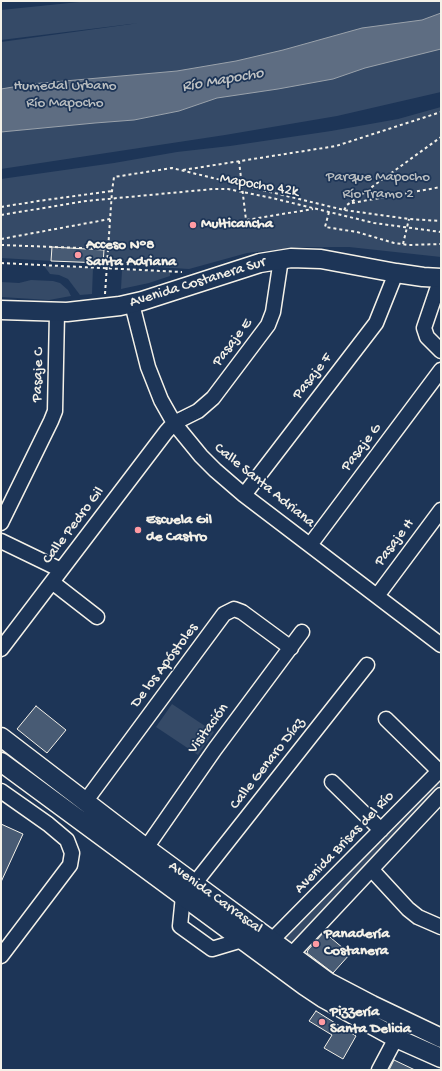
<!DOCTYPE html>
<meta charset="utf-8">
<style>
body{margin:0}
#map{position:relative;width:442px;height:1071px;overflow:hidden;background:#1d3557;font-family:"Gochi Hand",sans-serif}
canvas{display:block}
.frame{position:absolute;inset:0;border:2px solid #f4f1e8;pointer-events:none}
</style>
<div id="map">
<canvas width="442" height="1071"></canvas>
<div class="frame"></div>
</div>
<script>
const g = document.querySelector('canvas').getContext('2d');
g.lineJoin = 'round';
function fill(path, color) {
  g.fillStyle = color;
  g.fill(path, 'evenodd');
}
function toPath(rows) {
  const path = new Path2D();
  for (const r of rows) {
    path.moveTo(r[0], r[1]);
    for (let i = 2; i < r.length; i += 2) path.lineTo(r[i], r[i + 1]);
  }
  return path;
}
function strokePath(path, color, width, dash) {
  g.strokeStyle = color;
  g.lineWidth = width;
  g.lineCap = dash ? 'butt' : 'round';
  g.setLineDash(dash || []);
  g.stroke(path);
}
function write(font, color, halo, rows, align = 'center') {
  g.font = font + ' "Gochi Hand",sans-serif';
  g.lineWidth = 3.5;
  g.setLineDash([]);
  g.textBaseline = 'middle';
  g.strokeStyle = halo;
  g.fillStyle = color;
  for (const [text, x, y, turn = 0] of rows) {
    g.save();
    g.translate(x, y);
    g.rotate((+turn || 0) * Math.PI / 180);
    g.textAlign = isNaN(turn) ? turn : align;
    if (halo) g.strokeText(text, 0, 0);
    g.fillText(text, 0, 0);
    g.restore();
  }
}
const green = toPath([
 [89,1,441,1,441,92,337,116,225,135,1,169,1,42,139,23,1,40,1,10],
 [441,107,441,257,349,247,302,247,247,253,189,269,1,258,1,179,114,163,177,152,230,146,331,131,398,119],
 [44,266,93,268,92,294,80,295,68,279,59,275,50,274],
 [122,270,170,272,170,276,149,283,121,289],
 [31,280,53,281,60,283,68,290,71,296,49,300,1,297,1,282,19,283],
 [172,704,214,732,198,755,156,727],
 [441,777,441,787,413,817,292,943,289,943,285,940,286,937]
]);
const water = toPath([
 [441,13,441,49,365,68,333,79,278,89,217,98,179,111,134,120,95,123,1,132,1,89,31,84,177,71,236,61,283,50,362,28,422,20,441,13]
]);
const building = toPath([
 [52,247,104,250,103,263,51,261,52,247],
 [36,706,66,730,47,753,17,729,36,706],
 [1,824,23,834,1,882,1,824],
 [324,932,350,954,333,973,307,953,308,950,324,932],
 [316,1011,356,1036,343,1059,324,1048,332,1035,309,1021,316,1011],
 [394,1060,415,1070,389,1070,394,1060]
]);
const path = toPath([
 [239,161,246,220,313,209],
 [183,170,336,146,441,112],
 [352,203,441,187],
 [1,207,38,201,112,191],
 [344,210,347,205,441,137],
 [329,212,325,227,357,232,394,243,409,245,441,244],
 [1,215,86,201,213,189,228,189,272,198,374,223,441,232],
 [1,239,110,219],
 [403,244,409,219],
 [1,245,108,249],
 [1,263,182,272],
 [105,294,112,191,114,177,172,168,344,210,409,219,441,221]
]);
const minor = toPath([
 [441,278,424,328,427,337,441,351],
 [132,304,148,367,161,400,174,423,201,456,215,470,244,495,441,645],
 [244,495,376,323,396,273],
 [1,523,51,421,55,411,57,313],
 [1,541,61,570],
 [310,545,441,370],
 [52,582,97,617],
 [377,596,441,510],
 [1,649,166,432,174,423,198,411,213,398,268,325,273,312,281,259],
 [386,719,439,771],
 [332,782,381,830],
 [1,791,48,824,67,840,72,853,70,865,1,956],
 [85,802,224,614,234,609,242,612,291,648],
 [146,848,215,749,302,632],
 [372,870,408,909,418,917,441,927],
 [195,883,367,665],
 [183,896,180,926,212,949,242,940],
 [272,940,441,769],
 [291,955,441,795],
 [379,1070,396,1038]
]);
const major = toPath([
 [1,310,67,312,120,306,142,301,260,263,291,258,321,259,396,273,423,277,441,278],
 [1,737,146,848,328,982,372,1005,441,1038],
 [1,762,305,986,323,998,396,1038,441,1058]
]);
const markers = [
 [193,225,4,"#ff9aa2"],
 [78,255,4,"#ff9aa2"],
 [138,530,4,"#ff9aa2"],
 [316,944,4,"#ff9aa2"],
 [322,1022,4,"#ff9aa2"]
];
const parkNames = [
 ["Humedal Urbano",65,87],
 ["Río Mapocho",65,104],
 ["Parque Mapocho",378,178],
 ["Río Tramo 2",378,195]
];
const streetNames = [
 ["Mapocho 42k",259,186,10],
 ["Avenida Costanera Sur",198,283,-17],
 ["Pasaje E",233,343,-53],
 ["Pasaje C",39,375,-88],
 ["Pasaje F",313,377,-52],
 ["Pasaje G",362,448,-53],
 ["Calle Santa Adriana",264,486,39],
 ["Calle Pedro Gil",74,526,-53],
 ["Pasaje H",395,543,-53],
 ["De los Apóstoles",165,666,-53],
 ["Visitación",209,729,-54],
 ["Calle Genaro Díaz",268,764,-52],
 ["Avenida Brisas del Río",345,843,-46],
 ["Avenida Carrascal",215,898,36]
];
const poiNames = [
 ["Multicancha",201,225],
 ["Acceso N°8",86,246],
 ["Santa Adriana",86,263],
 ["Escuela Gil",146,521],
 ["de Castro",146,538],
 ["Panadería",324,935],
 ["Costanera",324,952],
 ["Pizzería",330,1013],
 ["Santa Delicia",330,1030]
];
const waterNames = [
 ["Río Mapocho",223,81,-10]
];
fill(green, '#354a67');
fill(water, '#5e6d82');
strokePath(water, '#9aa2ab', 1);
fill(building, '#485b74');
strokePath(building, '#f4f1e8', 1);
strokePath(minor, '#f4f1e8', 17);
strokePath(major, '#f4f1e8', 21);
strokePath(path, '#f4f1e8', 2, [3, 3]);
strokePath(minor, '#1d3557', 14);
strokePath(major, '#1d3557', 18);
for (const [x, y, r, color] of markers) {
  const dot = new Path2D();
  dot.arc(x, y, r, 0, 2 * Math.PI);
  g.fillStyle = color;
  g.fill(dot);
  strokePath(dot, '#1d3557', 1.5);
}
write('15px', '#bbbfc1', '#1d3557', parkNames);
write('15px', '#f4f1e8', '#1d3557', streetNames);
write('bold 15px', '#f4f1e8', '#1d3557', poiNames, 'left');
write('italic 16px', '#c0c3c4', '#1d3557', waterNames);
</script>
